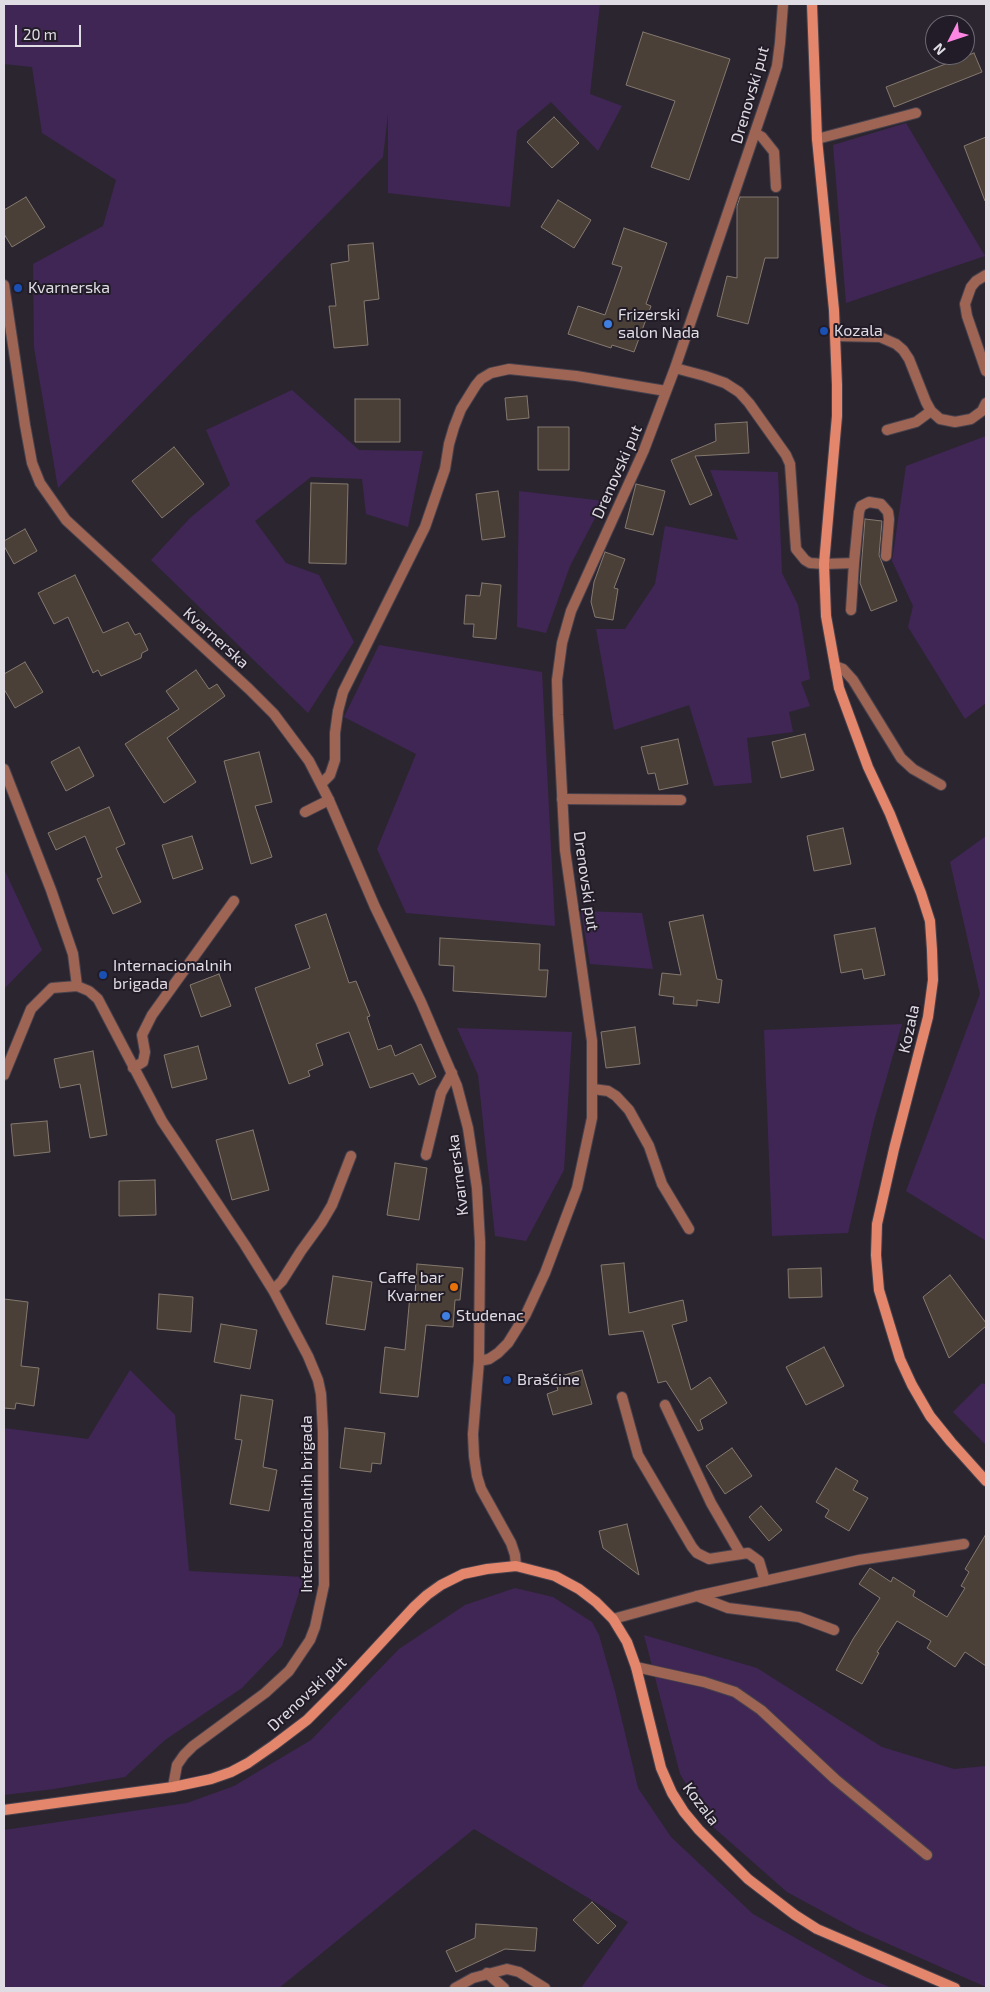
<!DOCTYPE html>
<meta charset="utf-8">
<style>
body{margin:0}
#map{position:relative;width:990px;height:1992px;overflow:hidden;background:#2b2530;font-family:"Exo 2",sans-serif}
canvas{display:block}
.frame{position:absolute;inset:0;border:5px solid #e0dce4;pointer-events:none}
.north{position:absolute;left:925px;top:15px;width:50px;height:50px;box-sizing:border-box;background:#211c27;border:1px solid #6d6973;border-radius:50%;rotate:229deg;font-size:14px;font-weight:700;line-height:20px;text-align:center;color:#e0dce4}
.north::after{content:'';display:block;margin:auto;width:18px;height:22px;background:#fd86e2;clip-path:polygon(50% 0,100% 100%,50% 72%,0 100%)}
.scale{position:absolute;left:15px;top:25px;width:66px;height:22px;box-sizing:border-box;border:2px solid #e0dce4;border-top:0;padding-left:6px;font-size:15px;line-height:18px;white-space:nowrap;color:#e0dce4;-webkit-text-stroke:4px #211c27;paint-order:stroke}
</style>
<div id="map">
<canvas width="990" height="1992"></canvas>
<div class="frame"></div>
<div class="north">N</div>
<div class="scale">20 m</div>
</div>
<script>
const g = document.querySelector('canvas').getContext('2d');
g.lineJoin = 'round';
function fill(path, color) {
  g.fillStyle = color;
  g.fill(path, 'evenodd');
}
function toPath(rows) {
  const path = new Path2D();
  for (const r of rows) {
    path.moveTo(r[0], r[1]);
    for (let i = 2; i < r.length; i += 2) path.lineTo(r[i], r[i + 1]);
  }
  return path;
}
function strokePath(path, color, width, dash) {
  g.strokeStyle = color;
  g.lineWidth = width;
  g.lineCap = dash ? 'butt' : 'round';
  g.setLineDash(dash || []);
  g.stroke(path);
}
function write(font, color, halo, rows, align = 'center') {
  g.font = font + ' "Exo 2",sans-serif';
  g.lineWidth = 4;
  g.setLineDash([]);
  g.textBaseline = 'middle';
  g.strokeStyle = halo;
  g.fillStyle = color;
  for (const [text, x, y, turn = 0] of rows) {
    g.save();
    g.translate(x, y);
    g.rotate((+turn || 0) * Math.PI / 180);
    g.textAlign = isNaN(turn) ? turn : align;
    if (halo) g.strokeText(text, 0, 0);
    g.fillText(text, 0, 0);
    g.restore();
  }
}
const green = toPath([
 [4,4,600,4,590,94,622,106,598,151,551,102,517,131,510,207,388,193,388,114,383,157,58,488,34,348,33,264,103,226,116,180,42,133,32,67,4,64],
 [906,123,985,256,846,303,833,145],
 [292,390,359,450,423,451,408,527,366,514,362,479,311,477,255,521,286,563,319,575,354,642,308,713,151,560,190,518,230,485,206,430],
 [986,436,986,703,965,719,908,627,913,606,892,561,906,466],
 [710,470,778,472,782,573,798,605,810,679,801,682,810,706,789,712,793,732,747,738,752,783,714,786,689,705,614,730,596,629,625,629,655,584,665,526,738,540],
 [519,491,604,501,570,566,546,633,517,627],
 [379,645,542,672,555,926,406,913,377,849,416,754,344,717],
 [986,836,986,1241,906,1191,980,994,950,862],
 [4,869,42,950,4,989],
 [581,911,642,913,653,969,590,964],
 [902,1024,874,1121,848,1233,772,1236,764,1030],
 [457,1028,572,1032,564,1170,526,1241,495,1236,478,1075],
 [130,1370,175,1415,189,1571,304,1577,282,1646,242,1688,165,1740,125,1777,54,1789,4,1795,4,1428,88,1439],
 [982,1383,986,1385,986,1445,953,1412],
 [515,1588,553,1597,592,1622,599,1635,615,1691,638,1788,671,1837,753,1914,865,1977,892,1988,581,1988,628,1922,474,1829,279,1988,4,1988,4,1830,187,1803,234,1786,311,1740,399,1649,465,1605],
 [644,1635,757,1668,882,1747,954,1769,986,1766,986,1987,857,1930,787,1892,712,1826,680,1774]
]);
const building = toPath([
 [643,32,730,59,689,180,651,167,675,101,626,85,643,32],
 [974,53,982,72,894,107,886,87,974,53],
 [554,117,579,143,552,168,527,142,554,117],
 [986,137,986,200,985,201,964,146,986,137],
 [26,197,45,227,12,247,4,234,4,210,26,197],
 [740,197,778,197,778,258,765,258,748,324,717,316,727,276,737,278,737,206,740,197],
 [558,200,591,220,574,248,541,227,558,200],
 [624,228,667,243,646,304,651,306,634,352,612,345,611,348,568,334,578,306,605,315,622,267,612,264,624,228],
 [373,243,379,299,364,301,368,345,334,348,329,306,336,306,331,264,349,261,348,245,373,243],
 [527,396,529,418,507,420,505,398,527,396],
 [355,399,400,399,400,442,355,442,355,399],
 [747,422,749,453,695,456,712,495,690,505,671,460,716,441,715,424,747,422],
 [538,427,569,427,569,470,538,470,538,427],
 [174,447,204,484,162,518,132,481,174,447],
 [311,483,348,484,346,564,309,563,311,483],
 [636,484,665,491,653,535,625,528,636,484],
 [498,491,505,537,482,540,476,494,498,491],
 [865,519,882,521,879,555,897,601,871,611,860,583,865,519],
 [25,529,37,551,14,564,4,546,4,541,25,529],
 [605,552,625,559,614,588,618,589,613,620,595,617,591,602,594,582,605,552],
 [75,575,103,633,128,622,135,635,140,633,148,650,142,653,141,658,101,676,98,670,93,673,68,617,54,624,38,593,75,575],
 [482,583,501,585,496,639,473,637,474,624,464,624,466,595,480,596,482,583],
 [25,662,43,692,15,708,4,689,4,674,25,662],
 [196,670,209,689,217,684,225,696,167,738,196,782,164,803,125,744,179,709,166,691,196,670],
 [805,734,814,770,781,778,772,742,805,734],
 [678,739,688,784,659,790,655,773,648,774,641,747,678,739],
 [79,747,94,776,66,791,51,762,79,747],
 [259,752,272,802,255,806,272,857,251,864,224,761,259,752],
 [109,807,125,844,116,848,141,902,113,914,97,879,102,877,85,836,56,850,48,833,109,807],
 [843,828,851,864,814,871,807,836,843,828],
 [192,836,203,869,173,879,162,845,192,836],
 [326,914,349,983,356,981,370,1016,367,1017,378,1050,391,1045,395,1056,421,1044,436,1077,419,1085,413,1073,370,1088,349,1032,316,1044,323,1065,308,1071,310,1076,289,1084,255,988,310,968,295,925,326,914],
 [703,915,717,979,722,980,719,1003,697,1000,697,1006,673,1004,674,997,659,995,662,973,681,975,669,922,703,915],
 [875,928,885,975,864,979,862,969,841,973,834,935,875,928],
 [440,938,540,944,539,970,548,970,546,997,453,991,454,966,439,965,440,938],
 [219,974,231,1006,201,1017,190,985,219,974],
 [635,1027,640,1064,606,1068,601,1032,635,1027],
 [198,1046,207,1079,172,1088,164,1055,198,1046],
 [93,1051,107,1135,90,1138,80,1084,60,1088,54,1059,93,1051],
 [47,1121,50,1152,14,1156,11,1124,47,1121],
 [253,1130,269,1190,232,1200,216,1140,253,1130],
 [395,1163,427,1168,419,1220,387,1215,395,1163],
 [155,1180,156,1215,119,1216,119,1181,155,1180],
 [624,1263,629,1313,683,1300,687,1321,672,1325,691,1390,710,1377,727,1403,700,1420,703,1429,698,1431,666,1381,658,1383,643,1331,609,1335,601,1265,624,1263],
 [417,1264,463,1268,460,1300,455,1300,453,1327,426,1325,418,1397,380,1393,385,1347,405,1350,410,1295,415,1295,417,1264],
 [821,1268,822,1297,789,1298,788,1269,821,1268],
 [950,1275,986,1323,986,1326,949,1358,923,1297,950,1275],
 [333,1276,372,1282,365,1330,326,1324,333,1276],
 [159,1294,193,1297,191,1332,157,1329,159,1294],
 [4,1299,28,1302,21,1366,39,1368,34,1406,16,1403,15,1409,4,1408,4,1299],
 [221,1324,257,1330,250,1369,214,1362,221,1324],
 [824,1347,844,1386,806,1405,786,1367,824,1347],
 [582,1370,592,1404,553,1415,547,1394,558,1390,554,1378,582,1370],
 [241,1395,273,1400,263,1467,277,1470,269,1511,230,1504,242,1440,235,1439,241,1395],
 [345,1428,385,1433,381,1464,372,1463,371,1472,340,1468,345,1428],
 [732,1448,752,1476,725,1494,706,1466,732,1448],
 [836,1468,858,1481,853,1490,868,1498,849,1531,825,1517,829,1510,816,1502,836,1468],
 [761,1506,782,1530,769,1541,749,1517,761,1506],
 [627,1524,639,1575,603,1548,599,1531,627,1524],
 [986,1534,986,1666,965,1652,955,1667,927,1648,931,1641,897,1621,877,1652,879,1653,862,1684,836,1670,853,1639,880,1598,859,1584,870,1568,891,1582,893,1577,915,1591,913,1596,947,1617,965,1588,961,1586,969,1572,965,1569,986,1534],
 [592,1902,616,1926,598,1944,573,1920,592,1902],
 [476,1924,537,1928,535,1951,505,1949,456,1972,446,1951,475,1938,476,1924]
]);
const lane = toPath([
 [755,133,762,137,774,152,776,187],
 [817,139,916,113],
 [986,275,976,281,971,287,965,304,967,316,986,371],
 [836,336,880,337,896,344,903,350,909,359,926,402,931,411,940,419,955,422,971,419,982,411,986,403],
 [887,430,916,422,931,411],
 [854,563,859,512,861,506,869,502,881,504,888,512,889,519,886,556],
 [824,564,854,563,851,610],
 [835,666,843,669,853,680,901,758,913,769,941,785],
 [562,799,681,800],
 [305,812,329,800],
 [593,1089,608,1091,616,1096,629,1110,649,1146,662,1184,689,1229],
 [426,1155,441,1093,452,1073],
 [622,1397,638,1455,692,1547,697,1553,709,1559,748,1553,759,1561,765,1581],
 [665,1405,711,1503,740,1553],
 [697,1596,728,1608,799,1617,834,1630],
 [636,1667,704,1682,735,1692,761,1710,835,1779,927,1855],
 [487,1973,504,1988]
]);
const street = toPath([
 [4,285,25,425,32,463,40,483,66,520,249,689,274,714,309,761,329,800,375,907,421,1002,457,1086,468,1128,477,1188,480,1242,479,1361,473,1434,474,1456,477,1476,481,1489,511,1543,515,1555,516,1566],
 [675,368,705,376,725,383,739,392,749,403,786,455,790,464,796,549,805,560,810,563,824,564],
 [4,769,51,890,73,954,77,986],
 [321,784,330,775,335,760,335,733,338,711,343,692,425,527,445,469,449,444,454,427,461,409,476,385,481,379,491,373,509,369,576,376,666,391],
 [133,1068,143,1062,145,1052,142,1035,152,1015,234,901],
 [4,1075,31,1009,52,988,77,986,89,991,98,999,162,1121,245,1245,273,1290,308,1356,318,1380,321,1394,323,1432,324,1585,315,1627,310,1640,289,1671,265,1693,193,1746,184,1755,177,1765,173,1787],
 [273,1290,282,1281,301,1251,322,1222,332,1205,351,1156],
 [479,1361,489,1359,498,1353,508,1343,526,1314,545,1273,577,1188,592,1118,592,1041,565,850,558,715,557,680,562,643,571,611,644,450,675,368,768,94,777,66,780,43,783,4],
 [613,1619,697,1596,859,1560,964,1544],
 [455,1988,473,1978,507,1969,519,1972,545,1988]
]);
const secondary = toPath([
 [812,4,817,139,834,310,837,385,837,416,824,564,826,616,839,688,868,767,890,814,921,893,930,921,932,950,933,980,928,1017,894,1149,877,1224,876,1255,879,1290,900,1359,912,1385,930,1416,951,1442,986,1481],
 [4,1810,173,1787,211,1779,231,1772,248,1763,274,1745,307,1720,340,1687,414,1607,427,1595,441,1585,463,1574,487,1569,516,1566,555,1576,579,1589,596,1602,613,1619,627,1642,636,1667,661,1768,672,1793,684,1812,699,1830,748,1879,795,1915,817,1929,955,1988]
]);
const markers = [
 [18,288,5,"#1a4fb4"],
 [608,324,5,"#3f7fe0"],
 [824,331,5,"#1a4fb4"],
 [103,975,5,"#1a4fb4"],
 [454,1287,5,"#e8710a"],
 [446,1316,5,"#3f7fe0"],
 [507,1380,5,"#1a4fb4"]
];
const streetNames = [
 ["Drenovski put",750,95,-74],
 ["Drenovski put",617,472,-66],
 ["Kvarnerska",216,638,42],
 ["Drenovski put",586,881,82],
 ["Kozala",909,1029,-78],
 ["Kvarnerska",458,1175,-97],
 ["Internacionalnih brigada",307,1504,-90],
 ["Drenovski put",307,1694,-43],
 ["Kozala",701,1804,53]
];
const poiNames = [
 ["Kvarnerska",28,288],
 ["Frizerski",618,315],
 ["salon Nada",618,333],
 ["Kozala",834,331],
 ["Internacionalnih",113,966],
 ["brigada",113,984],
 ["Caffe bar",444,1278,"right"],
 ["Kvarner",444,1296,"right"],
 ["Studenac",456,1316],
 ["Brašćine",517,1380]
];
fill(green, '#402654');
fill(building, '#4b4037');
strokePath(building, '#84796e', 1);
strokePath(lane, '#48424d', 12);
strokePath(street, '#48424d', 12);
strokePath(secondary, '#48424d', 12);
strokePath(lane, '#9f6554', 10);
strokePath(street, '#9f6554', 10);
strokePath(secondary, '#e3866c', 10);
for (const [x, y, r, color] of markers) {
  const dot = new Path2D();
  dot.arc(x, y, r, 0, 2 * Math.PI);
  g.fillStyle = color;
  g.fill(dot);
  strokePath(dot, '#211c27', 2);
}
write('16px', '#e0dce4', '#211c27', streetNames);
write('16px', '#e0dce4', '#211c27', poiNames, 'left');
</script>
